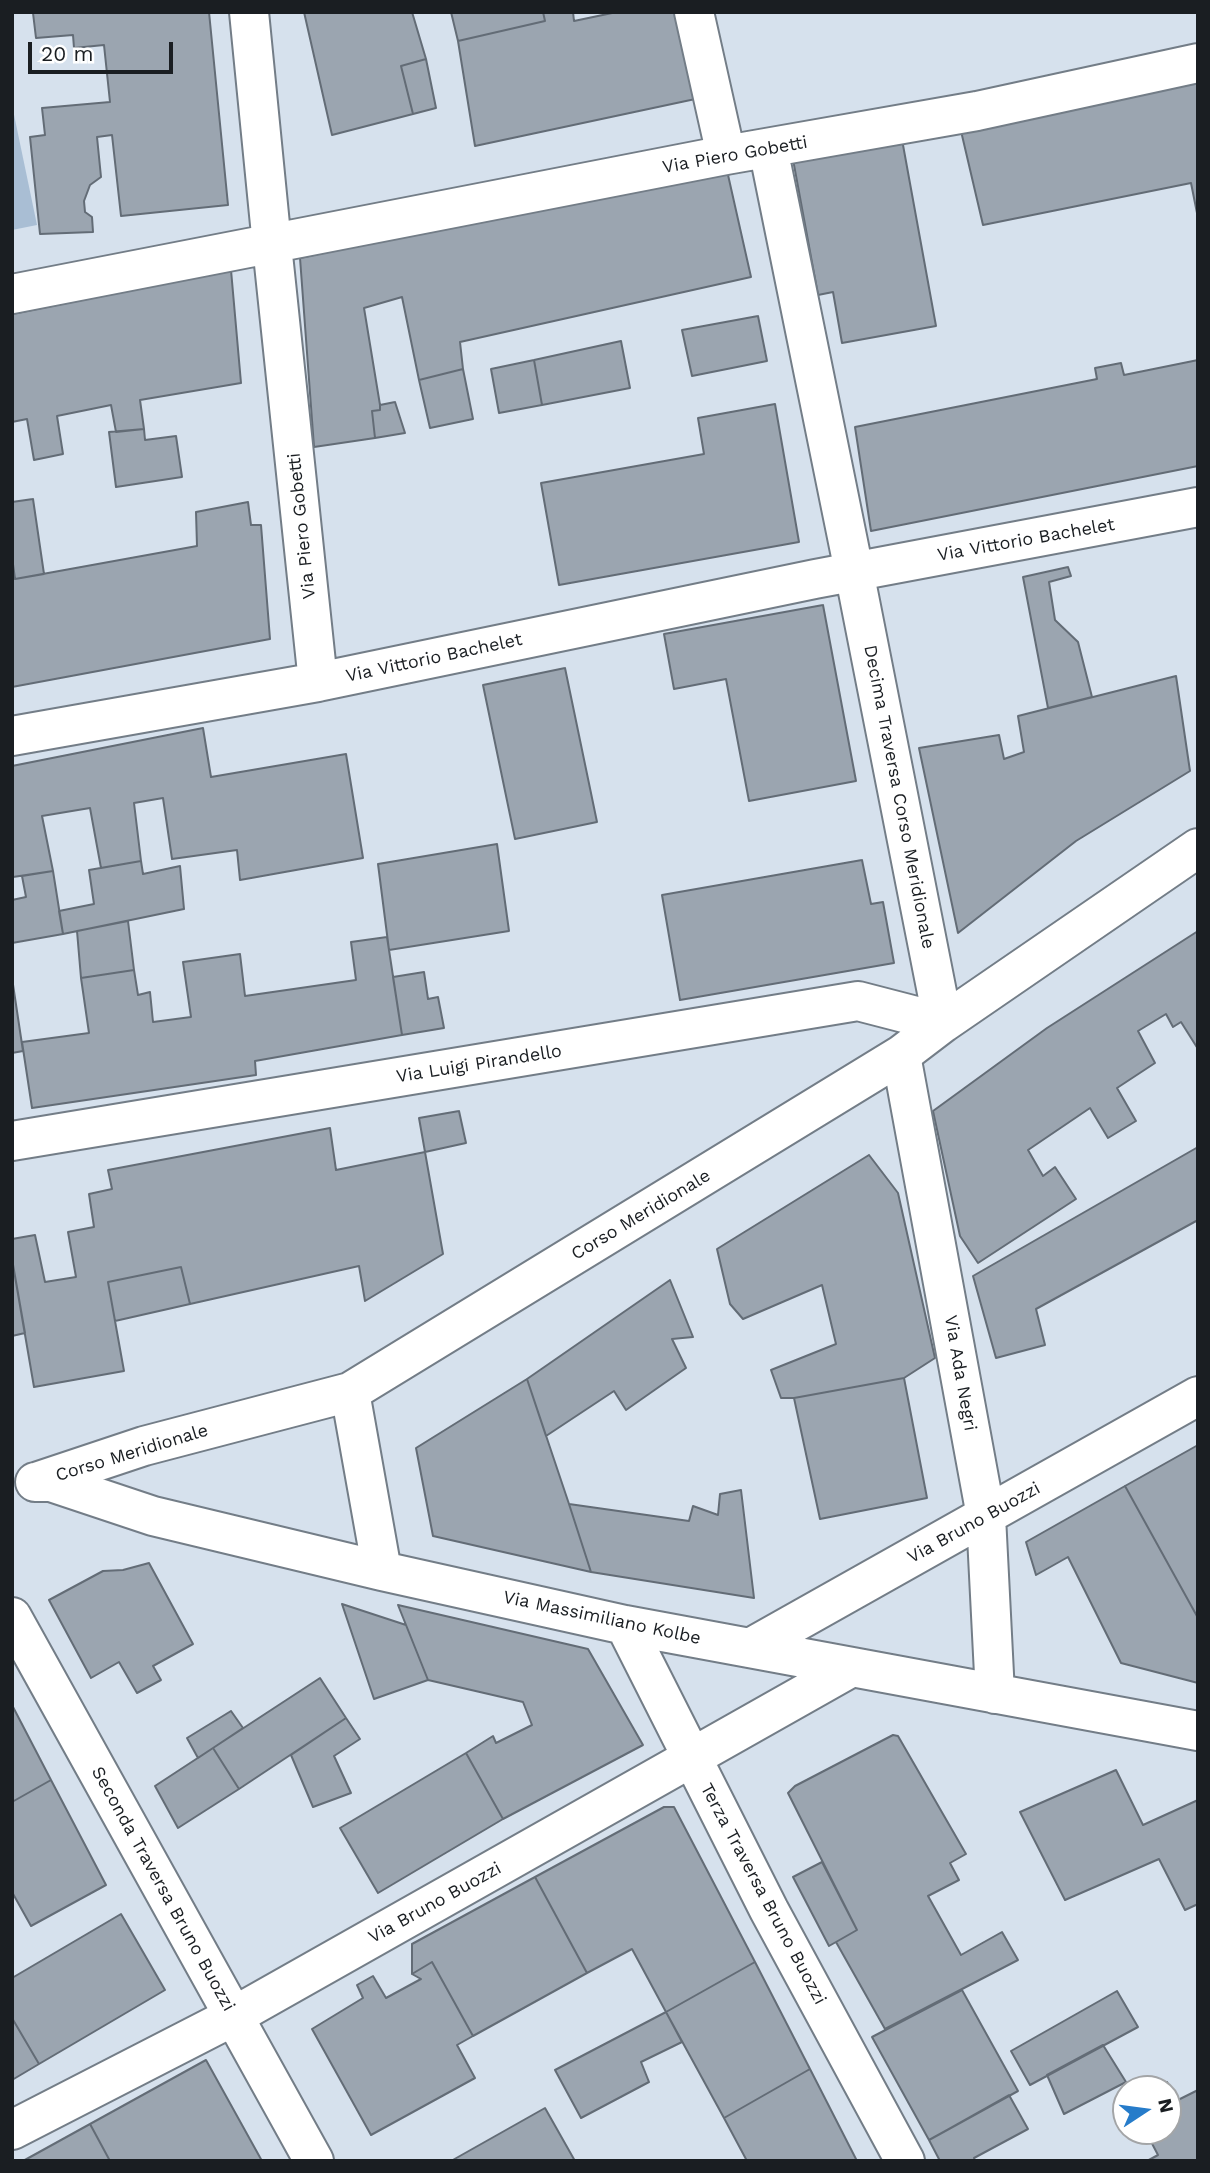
<!DOCTYPE html>
<style>
body{margin:0}
#map{position:relative;width:1210px;height:2173px;overflow:hidden;background:#d6e1ed;font-family:"Work Sans",sans-serif}
canvas{display:block}
.frame{position:absolute;inset:0;border:14px solid #1a1e22;pointer-events:none}
.north{position:absolute;left:1112px;top:2075px;width:70px;height:70px;box-sizing:border-box;background:#fff;border:2px solid #a3a5a7;border-radius:50%;rotate:77deg;font-size:19px;font-weight:700;line-height:28px;text-align:center;color:#1a1e22}
.north::after{content:'';display:block;margin:auto;width:24px;height:32px;background:#267cca;clip-path:polygon(50% 0,100% 100%,50% 72%,0 100%)}
.scale{position:absolute;left:28px;top:42px;width:145px;height:32px;box-sizing:border-box;border:4px solid #1a1e22;border-top:0;padding-left:9px;font-size:21px;line-height:24px;white-space:nowrap;color:#1a1e22;-webkit-text-stroke:5px #fff;paint-order:stroke}
</style>
<div id="map">
<canvas width="1210" height="2173"></canvas>
<div class="frame"></div>
<div class="north">N</div>
<div class="scale">20 m</div>
</div>
<script>
const g = document.querySelector('canvas').getContext('2d');
g.lineJoin = 'round';
function fill(path, color) {
  g.fillStyle = color;
  g.fill(path, 'evenodd');
}
function toPath(rows) {
  const path = new Path2D();
  for (const r of rows) {
    path.moveTo(r[0], r[1]);
    for (let i = 2; i < r.length; i += 2) path.lineTo(r[i], r[i + 1]);
  }
  return path;
}
function strokePath(path, color, width, dash) {
  g.strokeStyle = color;
  g.lineWidth = width;
  g.lineCap = dash ? 'butt' : 'round';
  g.setLineDash(dash || []);
  g.stroke(path);
}
function write(font, color, halo, rows, align = 'center') {
  g.font = font + ' "Work Sans",sans-serif';
  g.lineWidth = 5;
  g.setLineDash([]);
  g.textBaseline = 'middle';
  g.strokeStyle = halo;
  g.fillStyle = color;
  for (const [text, x, y, turn = 0] of rows) {
    g.save();
    g.translate(x, y);
    g.rotate((+turn || 0) * Math.PI / 180);
    g.textAlign = isNaN(turn) ? turn : align;
    if (halo) g.strokeText(text, 0, 0);
    g.fillText(text, 0, 0);
    g.restore();
  }
}
const green = toPath([
 [12,105,37,225,12,230]
]);
const building = toPath([
 [209,12,228,205,121,216,112,135,97,137,101,177,90,185,84,201,85,212,92,217,93,232,40,234,30,137,45,135,42,108,110,102,104,45,74,48,73,35,36,38,33,13,209,12],
 [304,12,412,12,426,59,401,66,413,114,332,135,304,12],
 [451,12,543,12,545,21,458,41,451,12],
 [543,12,573,12,574,21,617,12,683,12,700,98,475,146,458,41,545,21,543,12],
 [426,59,436,108,413,114,401,66,426,59],
 [1198,80,1198,218,1191,183,983,225,961,131,1198,80],
 [901,134,936,326,842,343,833,292,818,295,792,154,901,134],
 [726,166,751,277,460,342,463,369,419,380,402,297,364,308,380,405,380,410,372,411,375,438,314,447,300,258,726,166],
 [231,270,241,383,140,400,144,429,116,432,111,405,57,416,63,454,34,460,27,419,12,422,12,314,231,270],
 [758,316,767,361,692,376,682,330,758,316],
 [621,341,630,388,542,405,534,360,621,341],
 [534,360,542,405,499,413,491,369,534,360],
 [1198,360,1198,466,871,531,855,427,1097,379,1095,368,1121,363,1124,375,1198,360],
 [463,369,473,419,430,428,419,380,463,369],
 [395,402,405,433,375,438,372,411,380,410,380,405,395,402],
 [775,404,799,542,559,585,541,483,704,454,698,418,775,404],
 [144,429,145,440,176,436,182,477,116,487,109,432,144,429],
 [33,499,44,574,15,579,12,557,12,502,33,499],
 [248,502,251,525,261,525,270,639,12,687,12,557,15,579,197,546,196,512,248,502],
 [1068,567,1071,576,1049,582,1055,620,1078,642,1092,697,1048,708,1023,577,1068,567],
 [823,605,856,781,749,801,726,679,674,689,664,634,823,605],
 [565,668,597,822,515,839,483,685,565,668],
 [1176,676,1190,771,1076,841,958,933,919,748,999,735,1004,759,1024,752,1018,716,1176,676],
 [203,728,211,777,346,754,363,858,240,880,237,850,172,859,163,798,134,803,141,861,101,868,90,808,42,816,53,871,13,877,12,766,203,728],
 [497,844,509,931,389,950,378,864,497,844],
 [862,860,871,904,883,902,894,963,680,1000,662,895,862,860],
 [141,861,143,874,180,866,184,909,63,934,59,911,94,904,89,870,141,861],
 [53,871,63,934,12,943,12,900,26,897,22,876,53,871],
 [128,921,134,970,81,978,77,931,128,921],
 [1198,931,1198,1049,1181,1022,1173,1027,1166,1014,1138,1031,1155,1063,1117,1088,1136,1121,1108,1138,1090,1108,1028,1150,1043,1176,1055,1167,1076,1199,978,1263,960,1236,933,1111,1047,1028,1198,931],
 [387,937,402,1035,255,1061,256,1075,32,1108,22,1042,89,1033,81,978,134,970,138,995,150,992,153,1022,191,1017,183,962,240,954,245,996,356,980,351,942,387,937],
 [424,972,428,999,438,997,444,1028,402,1035,393,977,424,972],
 [12,978,23,1051,12,1053,12,978],
 [459,1111,466,1143,425,1152,419,1118,459,1111],
 [330,1128,336,1170,425,1152,443,1254,365,1301,359,1266,190,1304,181,1267,108,1282,124,1371,34,1387,12,1259,12,1239,35,1235,45,1282,76,1277,68,1232,94,1227,89,1194,112,1189,108,1170,330,1128],
 [1198,1147,1198,1220,1036,1309,1045,1345,996,1358,973,1276,1198,1147],
 [869,1155,898,1193,935,1358,904,1378,794,1398,781,1398,771,1370,836,1344,822,1285,743,1319,730,1304,717,1249,869,1155],
 [12,1259,25,1333,12,1336,12,1259],
 [181,1267,190,1304,115,1321,108,1282,181,1267],
 [670,1280,693,1337,672,1339,686,1368,626,1410,614,1391,546,1436,527,1379,670,1280],
 [904,1378,927,1498,820,1519,794,1398,904,1378],
 [527,1379,569,1504,591,1572,433,1536,416,1448,527,1379],
 [1198,1445,1198,1618,1125,1486,1198,1445],
 [1125,1486,1198,1618,1198,1683,1121,1663,1068,1557,1036,1575,1026,1542,1125,1486],
 [741,1490,754,1598,591,1572,569,1504,689,1521,693,1506,718,1515,720,1494,741,1490],
 [149,1563,193,1644,153,1666,161,1680,137,1693,119,1662,91,1678,49,1600,103,1571,123,1570,149,1563],
 [342,1604,406,1625,428,1680,374,1699,342,1604],
 [398,1605,588,1649,643,1745,503,1819,466,1753,493,1736,496,1743,532,1725,523,1702,428,1680,398,1605],
 [320,1678,346,1718,239,1789,213,1748,320,1678],
 [12,1705,51,1780,12,1802,12,1705],
 [231,1711,243,1728,198,1758,187,1738,231,1711],
 [346,1718,360,1739,334,1756,351,1793,313,1807,291,1755,346,1718],
 [893,1735,898,1736,966,1854,950,1863,959,1880,928,1896,961,1955,1002,1932,1018,1960,885,2029,836,1942,857,1930,788,1793,795,1786,893,1735],
 [213,1748,239,1789,178,1828,155,1786,213,1748],
 [466,1753,503,1819,378,1893,340,1828,466,1753],
 [1116,1770,1143,1825,1198,1800,1198,1904,1185,1910,1159,1859,1065,1900,1020,1812,1116,1770],
 [51,1780,106,1885,31,1926,12,1892,12,1802,51,1780],
 [664,1807,674,1807,755,1962,666,2012,632,1949,587,1973,535,1877,664,1807],
 [822,1862,857,1930,829,1946,793,1877,822,1862],
 [535,1877,587,1973,473,2036,432,1962,412,1974,412,1944,535,1877],
 [121,1914,165,1990,39,2064,12,2018,12,1978,121,1914],
 [432,1962,473,2036,457,2045,475,2078,371,2135,312,2029,363,1998,357,1985,373,1976,386,1998,421,1979,412,1974,432,1962],
 [755,1962,810,2069,724,2118,666,2012,755,1962],
 [962,1990,1018,2091,929,2140,872,2037,962,1990],
 [1117,1991,1138,2027,1030,2085,1011,2051,1117,1991],
 [666,2012,682,2042,641,2062,649,2082,581,2118,555,2070,666,2012],
 [12,2018,39,2064,12,2080,12,2018],
 [1103,2045,1126,2082,1064,2114,1047,2075,1103,2045],
 [206,2060,262,2161,110,2161,90,2124,206,2060],
 [810,2069,857,2161,747,2161,724,2118,810,2069],
 [1167,2082,1176,2101,1198,2090,1198,2161,1147,2161,1158,2155,1147,2134,1153,2131,1168,2131,1168,2089,1156,2089,1167,2082],
 [1009,2095,1028,2129,974,2158,975,2161,940,2161,929,2140,1009,2095],
 [545,2108,575,2161,451,2161,545,2108],
 [90,2124,110,2161,23,2161,90,2124]
]);
const minor = toPath([
 [249,12,272,245,318,682],
 [694,12,726,155],
 [12,294,726,155,977,111,1198,63],
 [12,736,318,682,815,579,1198,507],
 [901,1055,986,1516,995,1694],
 [12,1141,858,1001,943,1023,854,571,768,148],
 [350,1392,382,1571],
 [35,1482,51,1482,153,1516,382,1571,625,1625,1198,1731],
 [36,1482,144,1446,350,1392,901,1055,943,1023,1198,848],
 [12,1617,314,2161],
 [625,1625,769,1910,905,2161],
 [750,1648,1198,1396],
 [12,2130,234,2016,852,1667]
]);
const streetNames = [
 ["Via Piero Gobetti",735,155,-10],
 ["Via Piero Gobetti",302,526,-96],
 ["Via Vittorio Bachelet",1026,540,-10],
 ["Via Vittorio Bachelet",434,658,-12],
 ["Decima Traversa Corso Meridionale",899,797,79],
 ["Via Luigi Pirandello",479,1064,-9],
 ["Corso Meridionale",641,1215,-31],
 ["Via Ada Negri",960,1373,80],
 ["Corso Meridionale",132,1453,-17],
 ["Via Bruno Buozzi",974,1523,-29],
 ["Via Massimiliano Kolbe",602,1618,12],
 ["Seconda Traversa Bruno Buozzi",163,1889,61],
 ["Terza Traversa Bruno Buozzi",763,1894,62],
 ["Via Bruno Buozzi",435,1903,-29]
];
fill(green, '#a9bed4');
fill(building, '#9ba5b0');
strokePath(building, '#636c76', 2);
strokePath(minor, '#737d87', 42);
strokePath(minor, '#fff', 38);
write('18px', '#1a1e22', '#fff', streetNames);
</script>
